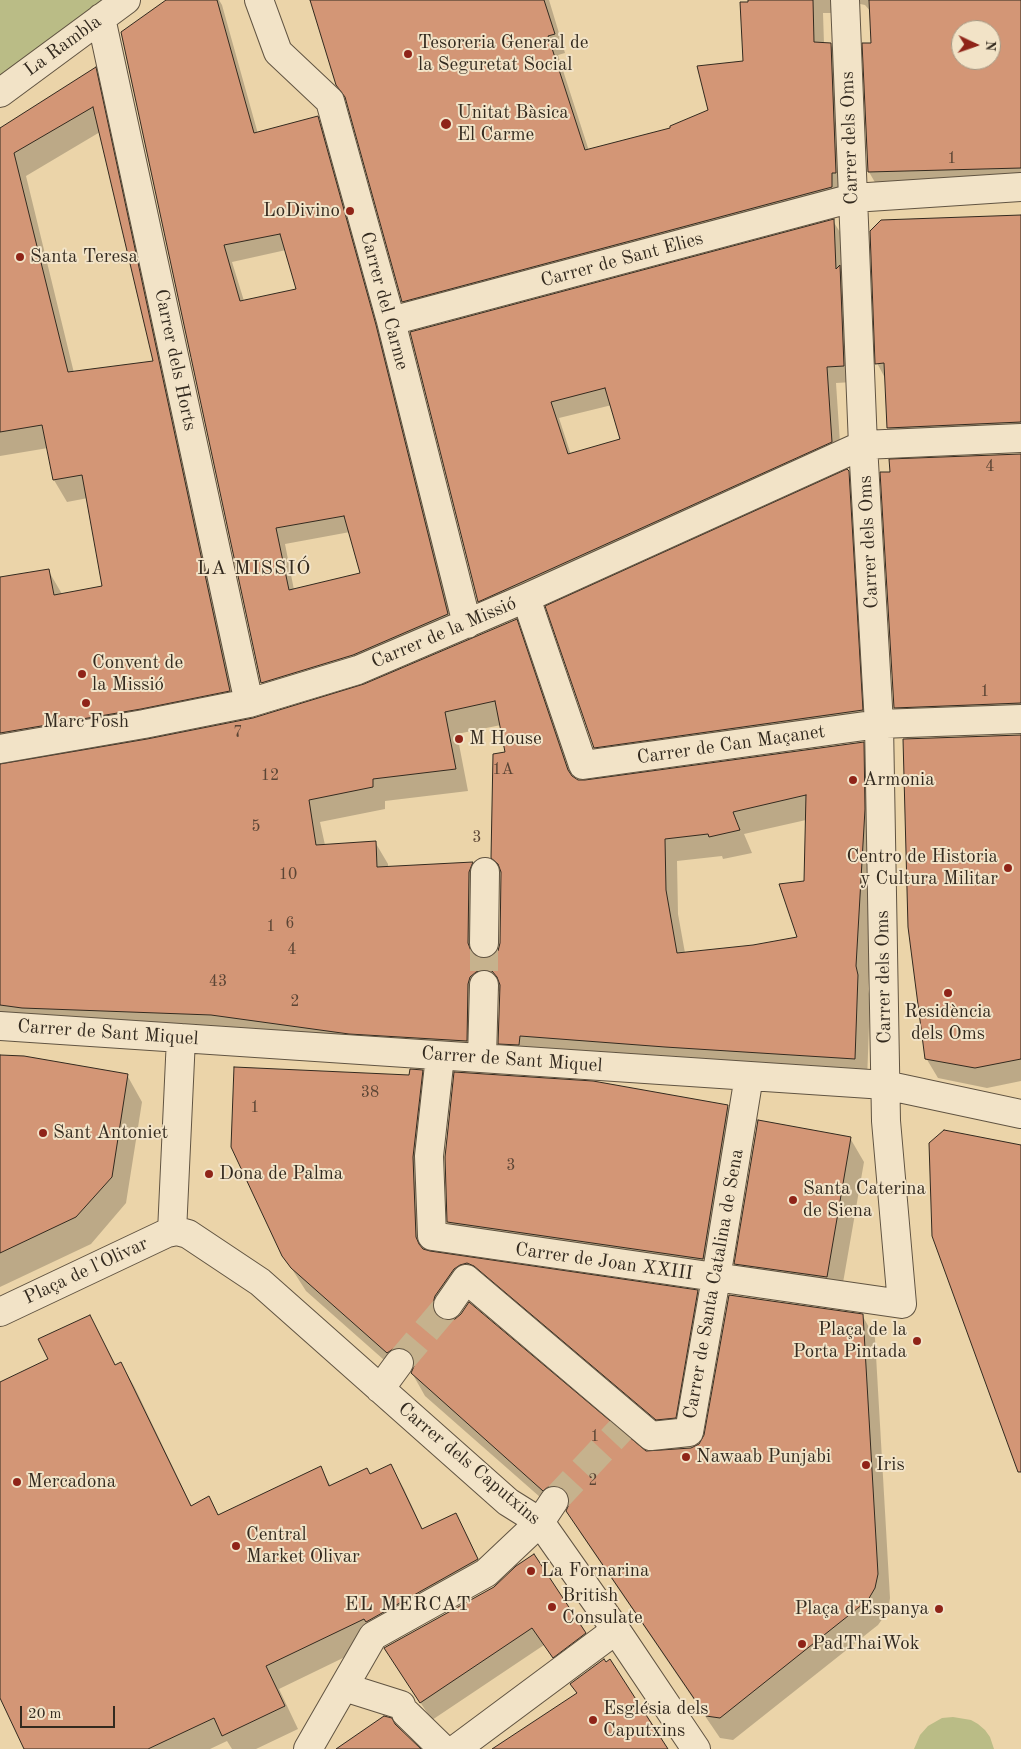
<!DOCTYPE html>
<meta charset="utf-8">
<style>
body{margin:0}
#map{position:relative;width:1021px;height:1749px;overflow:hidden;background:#ebd4a9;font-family:"Old Standard TT",serif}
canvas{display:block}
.north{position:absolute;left:951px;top:20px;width:50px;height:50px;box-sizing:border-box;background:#f2e3c7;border:1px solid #a69984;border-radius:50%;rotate:93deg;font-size:14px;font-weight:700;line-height:20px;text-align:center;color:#332a1f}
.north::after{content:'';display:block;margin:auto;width:18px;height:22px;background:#8f2418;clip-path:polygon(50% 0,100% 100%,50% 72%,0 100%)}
.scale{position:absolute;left:20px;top:1706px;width:95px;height:22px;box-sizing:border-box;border:2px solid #332a1f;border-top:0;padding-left:6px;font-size:15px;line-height:18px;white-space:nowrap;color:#332a1f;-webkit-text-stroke:4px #f2e3c7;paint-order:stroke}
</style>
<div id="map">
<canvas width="1021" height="1749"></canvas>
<div class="north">N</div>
<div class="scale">20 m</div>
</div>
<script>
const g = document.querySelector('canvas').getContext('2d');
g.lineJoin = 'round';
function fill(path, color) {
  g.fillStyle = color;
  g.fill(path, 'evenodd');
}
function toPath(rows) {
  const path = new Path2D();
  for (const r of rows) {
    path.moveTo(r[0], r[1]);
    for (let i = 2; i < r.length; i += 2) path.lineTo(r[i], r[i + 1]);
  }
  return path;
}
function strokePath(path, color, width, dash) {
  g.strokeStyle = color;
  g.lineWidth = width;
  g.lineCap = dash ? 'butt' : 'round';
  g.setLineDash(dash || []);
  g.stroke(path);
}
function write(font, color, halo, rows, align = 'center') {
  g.font = font + ' "Old Standard TT",serif';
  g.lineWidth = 4;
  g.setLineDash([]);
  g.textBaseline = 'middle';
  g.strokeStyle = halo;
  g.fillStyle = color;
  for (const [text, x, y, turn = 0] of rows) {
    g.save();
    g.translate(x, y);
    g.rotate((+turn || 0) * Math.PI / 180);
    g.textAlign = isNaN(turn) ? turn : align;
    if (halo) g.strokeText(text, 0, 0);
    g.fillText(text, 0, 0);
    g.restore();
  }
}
const green = toPath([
 [0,0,108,0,0,78],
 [953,1717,971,1720,978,1724,985,1730,990,1737,994,1749,914,1749,920,1735,928,1726,942,1718]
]);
const shadow = toPath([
 [168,0,219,0,222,5,258,134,317,118,327,134,385,343,457,631,271,699,262,683],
 [286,250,297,290,244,301,232,262],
 [350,532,361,574,294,590,285,544],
 [311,0,549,0,565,53,558,55,589,151,672,129,709,110,744,62,749,0,1021,0,1021,187,880,191,869,172,872,45,871,12,865,5,855,3,842,13,823,13,824,44,830,44,841,63,846,191,414,320,403,301,348,104,337,85],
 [961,30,991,30,991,60,961,60],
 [95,69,108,90,242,713,3,759,0,763,0,579,48,570,62,594,103,587,88,498,67,502,54,480,48,448,0,456,0,129],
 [100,132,154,362,74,373,26,176],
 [1021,216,1021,442,900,448,889,428,886,380,877,363],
 [833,221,843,237,853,382,836,383,841,458,488,618,479,601,411,333],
 [612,405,621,439,571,455,559,418],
 [1021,455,1021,723,906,727,895,707],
 [847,471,858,490,872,727,605,764,595,747],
 [516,621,529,643,576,780,585,782,863,743,876,765,877,832,868,989,870,999,867,1081,512,1065,499,1043,501,992,498,991,489,994,479,1063,0,1028,0,765,147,741,254,719,364,686],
 [501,725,506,752,492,858,502,875,501,943,499,951,493,957,483,960,481,959,481,895,485,886,472,864,388,867,388,864,375,842,325,845,320,822,385,809,385,801,468,791,457,734],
 [806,820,805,882,798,938,753,946,685,953,678,914,677,861,722,856,723,859,752,853,744,834],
 [1021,736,1021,1081,987,1088,938,1078,926,1058],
 [0,1055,127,1075,142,1102,126,1203,91,1244,0,1287],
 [422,1071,435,1094,426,1180,428,1252,697,1291,710,1314,688,1440,670,1442,467,1291,446,1322,646,1452,691,1449,700,1445,862,1315,875,1338,890,1598,888,1611,878,1625,733,1740,720,1738,581,1534,568,1511,569,1508,561,1509,557,1512,425,1396,412,1373,414,1370,406,1371,401,1375,306,1291,283,1255,410,1076],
 [728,1106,746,1137,721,1290,466,1253,448,1222],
 [850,1138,864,1162,840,1300,749,1287,735,1264],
 [90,1316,116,1366,121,1363,134,1386,192,1507,209,1498,219,1516,320,1468,331,1486,370,1476,390,1466,404,1489,423,1530,455,1514,468,1537,489,1584,378,1641,279,1689,298,1729,256,1749,232,1749,227,1741,210,1749,26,1749,0,1695,0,1383,49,1360],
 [494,1588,585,1633,595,1651,564,1675,544,1645,432,1720,396,1666]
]);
const building = toPath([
 [166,0,217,0,254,133,318,116,376,325,448,614,353,655,261,683,121,32,166,0],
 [280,234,296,289,240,301,224,245,280,234],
 [344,516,360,573,289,590,276,528,344,516],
 [310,0,544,0,555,34,548,36,585,150,670,128,670,126,708,110,697,66,743,61,740,2,748,2,748,0,813,0,814,42,831,43,836,173,832,173,832,187,402,302,345,97,336,85,310,0],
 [869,0,1021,0,1021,168,868,172,862,43,871,43,869,0],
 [961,30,991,30,991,60,961,60,961,30],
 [96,67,230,691,141,709,0,733,0,577,49,569,54,595,102,586,82,475,53,480,42,425,0,432,0,128,96,67],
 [93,107,153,361,68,372,14,153,93,107],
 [1021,215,1021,422,887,428,884,363,875,364,870,231,881,220,1021,215],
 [834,219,836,269,840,265,844,366,827,367,832,442,478,602,410,332,834,219],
 [605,388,620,439,568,454,551,402,605,388],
 [1021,454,1021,703,894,708,880,472,890,472,889,459,1021,454],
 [847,469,849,471,863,710,594,748,545,606,847,469],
 [517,619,568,770,572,776,578,780,585,780,864,742,865,809,856,966,858,975,855,1059,665,1047,520,1036,519,1045,498,1044,500,985,497,977,492,971,485,969,476,972,470,977,468,984,467,1041,349,1034,211,1015,22,1008,0,1005,0,764,147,739,253,718,364,684,517,619],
 [495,701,505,752,493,754,491,858,498,864,501,872,500,943,498,951,492,956,483,959,476,957,471,951,468,943,469,872,473,862,377,867,376,841,316,845,309,800,373,787,373,779,456,769,445,712,495,701],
 [806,795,804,881,779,884,797,937,753,945,677,953,666,890,665,839,708,834,709,837,740,830,733,812,806,795],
 [1021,735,1021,1059,975,1068,925,1059,908,927,903,739,1021,735],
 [0,1055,24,1056,128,1074,112,1177,76,1217,0,1253,0,1055],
 [234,1067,409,1075,410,1069,423,1070,413,1157,416,1237,419,1244,423,1249,430,1251,698,1290,676,1418,656,1420,474,1266,467,1263,460,1265,454,1269,435,1296,433,1303,434,1311,439,1318,447,1321,455,1319,461,1314,469,1302,646,1451,691,1448,699,1444,704,1435,729,1295,863,1314,878,1574,875,1588,868,1600,720,1718,706,1716,566,1511,570,1502,568,1494,563,1488,555,1485,548,1487,543,1491,411,1373,415,1364,413,1356,409,1351,400,1347,393,1349,387,1353,291,1268,282,1256,231,1147,234,1067],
 [454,1072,593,1081,728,1105,703,1259,447,1222,445,1157,454,1072],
 [758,1120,851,1137,827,1277,734,1264,758,1120],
 [944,1130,1021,1145,1021,1472,1018,1472,932,1236,929,1143,944,1130],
 [90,1315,115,1365,121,1362,191,1506,209,1496,218,1515,321,1466,329,1486,367,1468,370,1474,391,1464,422,1529,456,1513,478,1559,366,1622,364,1619,266,1666,285,1706,222,1736,214,1718,148,1749,24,1749,0,1698,0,1382,48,1359,38,1339,90,1315],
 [534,1554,586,1633,553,1658,532,1628,420,1703,384,1648,494,1587,516,1566,534,1554],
 [604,1659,606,1662,610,1659,668,1749,492,1749,577,1693,570,1684,604,1659],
 [384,1716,392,1718,395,1724,421,1749,336,1749,384,1716]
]);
const minorTunnel = toPath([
 [484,943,484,985],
 [399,1363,448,1305],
 [554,1501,626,1424]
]);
const minor = toPath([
 [259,0,278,52,330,101,391,321,467,624],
 [101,18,249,703],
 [0,93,126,0],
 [391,321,853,198,1021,187],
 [526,598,583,765,879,724,1021,719],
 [0,749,144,724,249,703,358,670,526,598,863,445,1021,438],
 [484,943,485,872],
 [0,1026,885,1085,1021,1114],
 [440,1056,429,1156,432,1236,902,1304,886,1121,879,724,863,445,845,0],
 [482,1058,484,985],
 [172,1232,181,1038],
 [466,1279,651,1436,689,1432,716,1278,749,1076],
 [448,1305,466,1279],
 [0,1312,167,1233,177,1231,188,1234,260,1282,508,1502,540,1522,616,1630,696,1749],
 [380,1389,399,1363],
 [344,1687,401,1705],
 [406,1713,443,1749],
 [308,1749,373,1636,486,1573,540,1522,554,1501],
 [456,1749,616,1630]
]);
const markers = [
 [408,54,5,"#8f2418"],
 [446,124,6,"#8f2418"],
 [350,211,5,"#8f2418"],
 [20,257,5,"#8f2418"],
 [82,674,5,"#8f2418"],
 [86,703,5,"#8f2418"],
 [459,739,5,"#8f2418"],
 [853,780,5,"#8f2418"],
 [1008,868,5,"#8f2418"],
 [948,993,5,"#8f2418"],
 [43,1133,5,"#8f2418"],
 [209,1174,5,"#8f2418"],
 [793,1200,5,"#8f2418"],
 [917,1341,5,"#8f2418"],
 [686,1457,5,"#8f2418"],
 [866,1465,5,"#8f2418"],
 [17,1482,5,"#8f2418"],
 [236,1546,5,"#8f2418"],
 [531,1571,5,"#8f2418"],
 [552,1607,5,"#8f2418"],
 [939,1609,5,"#8f2418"],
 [802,1644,5,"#8f2418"],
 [593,1720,5,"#8f2418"]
];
const numberNames = [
 ["1",952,159],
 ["4",990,467],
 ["1",985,692],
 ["7",238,733],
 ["1A",503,770],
 ["12",270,776],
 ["5",256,827],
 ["3",477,838],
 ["10",288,875],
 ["6",290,924],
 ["1",271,927],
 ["4",292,950],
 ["43",218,982],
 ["2",295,1002],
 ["38",370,1093],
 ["1",255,1108],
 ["3",511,1166],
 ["1",595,1437],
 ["2",593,1481]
];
const poiNames = [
 ["Tesoreria General de",418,43],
 ["la Seguretat Social",418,65],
 ["Unitat Bàsica",457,113],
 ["El Carme",457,135],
 ["LoDivino",340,211,"right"],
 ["Santa Teresa",30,257],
 ["Convent de",92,663],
 ["la Missió",92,685],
 ["Marc Fosh",86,722,"center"],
 ["M House",469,739],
 ["Armonia",863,780],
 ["Centro de Historia",998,857,"right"],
 ["y Cultura Militar",998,879,"right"],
 ["Residència",948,1012,"center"],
 ["dels Oms",948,1034,"center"],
 ["Sant Antoniet",53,1133],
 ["Dona de Palma",219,1174],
 ["Santa Caterina",803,1189],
 ["de Siena",803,1211],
 ["Plaça de la",907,1330,"right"],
 ["Porta Pintada",907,1352,"right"],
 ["Nawaab Punjabi",696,1457],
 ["Iris",876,1465],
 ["Mercadona",27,1482],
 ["Central",246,1535],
 ["Market Olivar",246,1557],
 ["La Fornarina",541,1571],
 ["British",562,1596],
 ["Consulate",562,1618],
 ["Plaça d'Espanya",929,1609,"right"],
 ["PadThaiWok",812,1644],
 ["Església dels",603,1709],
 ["Caputxins",603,1731]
];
const streetNames = [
 ["La Rambla",63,46,-36],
 ["Carrer dels Oms",850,138,-92],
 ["Carrer de Sant Elies",622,260,-15],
 ["Carrer del Carme",384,301,75],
 ["Carrer dels Horts",175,360,78],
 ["Carrer dels Oms",869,542,-93],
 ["Carrer de la Missió",444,633,-23],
 ["Carrer de Can Maçanet",731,745,-8],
 ["Carrer dels Oms",884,977,-91],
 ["Carrer de Sant Miquel",108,1033,4],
 ["Carrer de Sant Miquel",512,1060,4],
 ["Carrer de Joan XXIII",604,1262,8],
 ["Plaça de l'Olivar",86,1271,-25],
 ["Carrer de Santa Catalina de Sena",714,1284,-80],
 ["Carrer dels Caputxins",469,1464,40]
];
const neighbourhoodNames = [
 ["LA MISSIÓ",254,569],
 ["EL MERCAT",408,1605]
];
fill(green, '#babc86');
fill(shadow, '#0003');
fill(building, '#d39676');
strokePath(building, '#332a1f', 1);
strokePath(minorTunnel, '#c6b28d', 28, [28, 14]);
strokePath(minor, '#615442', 30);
strokePath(minor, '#f2e3c7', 28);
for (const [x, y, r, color] of markers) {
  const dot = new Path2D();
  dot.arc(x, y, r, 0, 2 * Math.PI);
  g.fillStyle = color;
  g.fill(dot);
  strokePath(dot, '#f2e3c7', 2);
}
write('16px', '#5b4535', null, numberNames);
write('19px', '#332a1f', '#f2e3c7', poiNames, 'left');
write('19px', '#332a1f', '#f2e3c7', streetNames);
g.letterSpacing = '1px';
write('20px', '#332a1f', '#f2e3c7', neighbourhoodNames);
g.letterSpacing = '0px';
</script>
